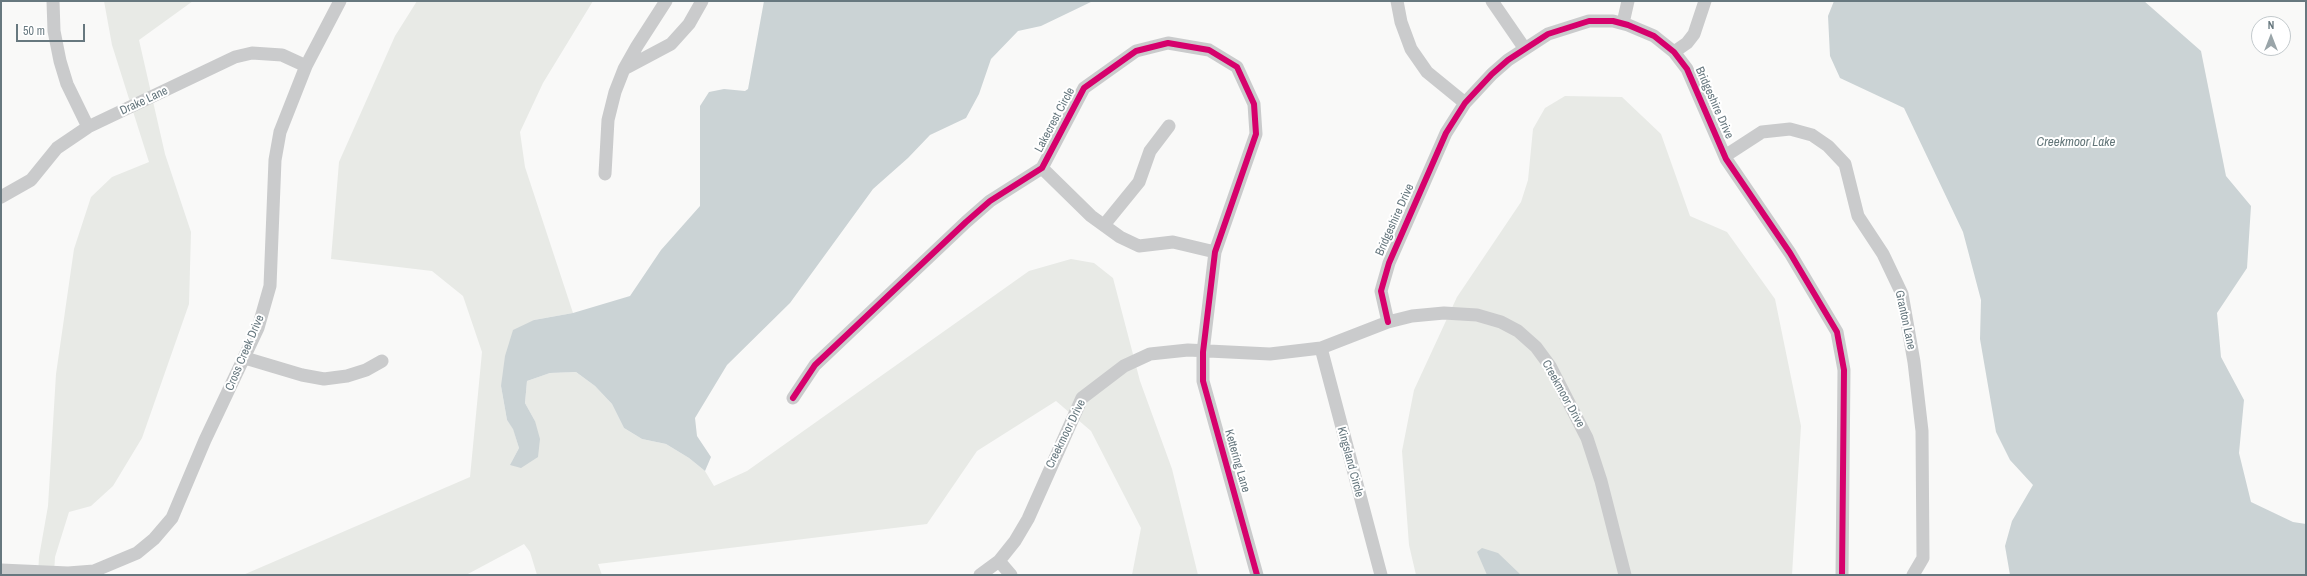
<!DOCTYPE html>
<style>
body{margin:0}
#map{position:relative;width:2307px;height:576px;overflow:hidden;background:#f9f9f8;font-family:"Archivo Narrow",sans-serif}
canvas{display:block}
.frame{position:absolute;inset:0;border:2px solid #67787f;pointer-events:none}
.north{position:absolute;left:2251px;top:16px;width:40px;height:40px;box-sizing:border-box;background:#fff;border:1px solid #c2c9cc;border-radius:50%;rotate:0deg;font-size:11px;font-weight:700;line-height:16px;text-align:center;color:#67787f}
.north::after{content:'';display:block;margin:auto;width:14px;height:18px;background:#9aa5a9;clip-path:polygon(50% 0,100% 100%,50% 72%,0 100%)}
.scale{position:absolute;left:16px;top:24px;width:69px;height:18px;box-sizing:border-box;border:2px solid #67787f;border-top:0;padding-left:5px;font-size:12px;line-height:14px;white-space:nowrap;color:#67787f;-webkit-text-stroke:3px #fff;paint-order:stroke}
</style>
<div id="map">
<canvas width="2307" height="576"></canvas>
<div class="frame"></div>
<div class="north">N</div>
<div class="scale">50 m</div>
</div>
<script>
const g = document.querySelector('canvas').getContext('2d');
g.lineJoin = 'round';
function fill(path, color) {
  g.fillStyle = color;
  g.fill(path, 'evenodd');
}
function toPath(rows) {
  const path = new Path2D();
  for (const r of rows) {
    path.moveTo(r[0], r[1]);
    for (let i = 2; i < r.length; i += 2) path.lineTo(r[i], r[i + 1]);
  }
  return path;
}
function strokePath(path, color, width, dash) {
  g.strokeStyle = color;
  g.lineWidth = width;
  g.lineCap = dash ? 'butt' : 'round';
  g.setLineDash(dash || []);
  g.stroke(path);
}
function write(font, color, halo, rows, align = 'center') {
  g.font = font + ' "Archivo Narrow",sans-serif';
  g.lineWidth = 4;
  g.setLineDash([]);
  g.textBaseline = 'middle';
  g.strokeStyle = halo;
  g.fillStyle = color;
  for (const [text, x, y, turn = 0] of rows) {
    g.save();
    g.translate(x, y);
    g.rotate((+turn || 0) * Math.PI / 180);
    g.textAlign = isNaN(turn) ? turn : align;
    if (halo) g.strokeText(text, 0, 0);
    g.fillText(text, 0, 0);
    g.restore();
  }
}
const green = toPath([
 [104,1,193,1,139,40,165,154,191,232,189,304,142,438,113,486,91,506,69,512,55,557,54,575,38,575,39,557,48,506,56,374,74,249,91,197,112,177,149,162,112,45],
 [417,1,593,1,543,83,520,132,525,167,573,313,534,320,501,386,507,420,513,428,519,448,510,465,535,421,525,403,527,381,550,373,576,372,595,386,612,404,624,428,642,439,666,444,689,458,705,471,714,486,747,471,1029,271,1071,259,1094,263,1113,278,1140,381,1172,469,1198,575,1132,575,1141,528,1091,431,1056,401,977,451,927,524,598,564,602,575,537,575,530,552,524,544,466,575,243,575,470,477,482,352,463,296,432,271,331,259,339,162,395,36],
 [1565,96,1622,97,1661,134,1690,216,1727,232,1775,299,1801,426,1792,575,1416,575,1409,545,1402,451,1414,390,1457,297,1521,202,1528,180,1533,129,1545,108]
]);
const water = toPath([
 [764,1,1093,1,1041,26,1018,31,991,59,979,94,966,118,930,135,908,158,873,189,790,303,727,365,695,418,697,436,711,457,705,471,689,458,666,444,642,439,624,428,612,404,595,386,576,372,550,373,527,381,525,403,535,421,540,439,538,457,521,468,510,465,519,448,513,429,507,420,501,386,505,356,513,330,534,320,573,313,630,296,661,250,700,206,700,106,709,92,724,89,745,91,748,89],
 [1834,1,2144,1,2201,51,2226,176,2251,206,2247,268,2217,313,2221,357,2244,400,2239,453,2251,502,2293,522,2306,524,2306,575,2010,575,2005,546,2012,521,2033,485,2010,460,1996,432,1980,339,1981,300,1963,232,1904,108,1840,78,1830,56,1828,16],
 [1482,548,1498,553,1521,575,1487,575,1477,552]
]);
const minor = toPath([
 [53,1,54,31,60,61,67,84,88,127],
 [1397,1,1401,22,1411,49,1427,72,1465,103],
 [1492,1,1525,49],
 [1623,23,1628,1],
 [1674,52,1687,43,1694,34,1705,1],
 [624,69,671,44,689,24,702,1],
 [1725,156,1762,132,1790,129,1812,135,1828,146,1845,164,1858,216,1883,254,1902,294,1914,362,1922,431,1923,558,1913,575],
 [1042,168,1091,216,1120,237,1139,246,1173,242,1215,252],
 [605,174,608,120,615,92,624,69,637,46,666,1],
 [1,197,31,180,57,148,88,127,235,57,252,53,282,55,306,66],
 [1104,225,1139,182,1150,151,1169,126],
 [1388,322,1381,291,1389,263,1446,133,1465,103,1492,74,1508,60,1548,34,1589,21,1613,21,1628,25,1654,36,1674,52,1687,69,1726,159,1790,253,1837,332,1844,370,1842,575],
 [1321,348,1381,575],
 [245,358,302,375,324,379,347,376,366,370,382,361],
 [793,398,815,365,966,222,990,201,1042,168,1084,88,1136,51,1168,43,1209,50,1237,67,1254,104,1256,134,1215,252,1203,352,1203,381,1257,575],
 [999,561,1011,575],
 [1,570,68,573,94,571,137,553,154,539,172,518,205,440,258,328,270,286,275,160,280,132,306,66,340,1],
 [980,575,999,561,1015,541,1028,519,1082,398,1124,366,1150,354,1188,350,1270,354,1321,348,1388,322,1412,316,1444,313,1477,315,1501,322,1518,331,1536,347,1550,366,1587,438,1601,481,1625,575]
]);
const cycleway = toPath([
 [1388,322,1381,291,1389,263,1446,133,1465,103,1492,74,1508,60,1548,34,1589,21,1613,21,1628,25,1654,36,1674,52,1687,69,1726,159,1790,253,1837,332,1844,370,1842,575],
 [793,398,815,365,966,222,990,201,1042,168,1084,88,1136,51,1168,43,1209,50,1237,67,1254,104,1256,134,1215,252,1203,352,1203,381,1257,575]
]);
const streetNames = [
 ["Drake Lane",144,101,-25],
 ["Bridgeshire Drive",1714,103,66],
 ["Lakecrest Circle",1055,120,-62],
 ["Bridgeshire Drive",1395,220,-66],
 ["Granton Lane",1905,320,78],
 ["Cross Creek Drive",245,353,-67],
 ["Creekmoor Drive",1563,394,61],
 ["Creekmoor Drive",1066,434,-64],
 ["Kettering Lane",1237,461,74],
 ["Kingsland Circle",1350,462,75]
];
const waterNames = [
 ["Creekmoor Lake",2076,143]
];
fill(green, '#e8eae6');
fill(water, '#cbd3d5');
strokePath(minor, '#cacbcc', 13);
strokePath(cycleway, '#d6006c', 6);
write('12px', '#67787f', '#fff', streetNames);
write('italic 13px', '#637679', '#fff', waterNames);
</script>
